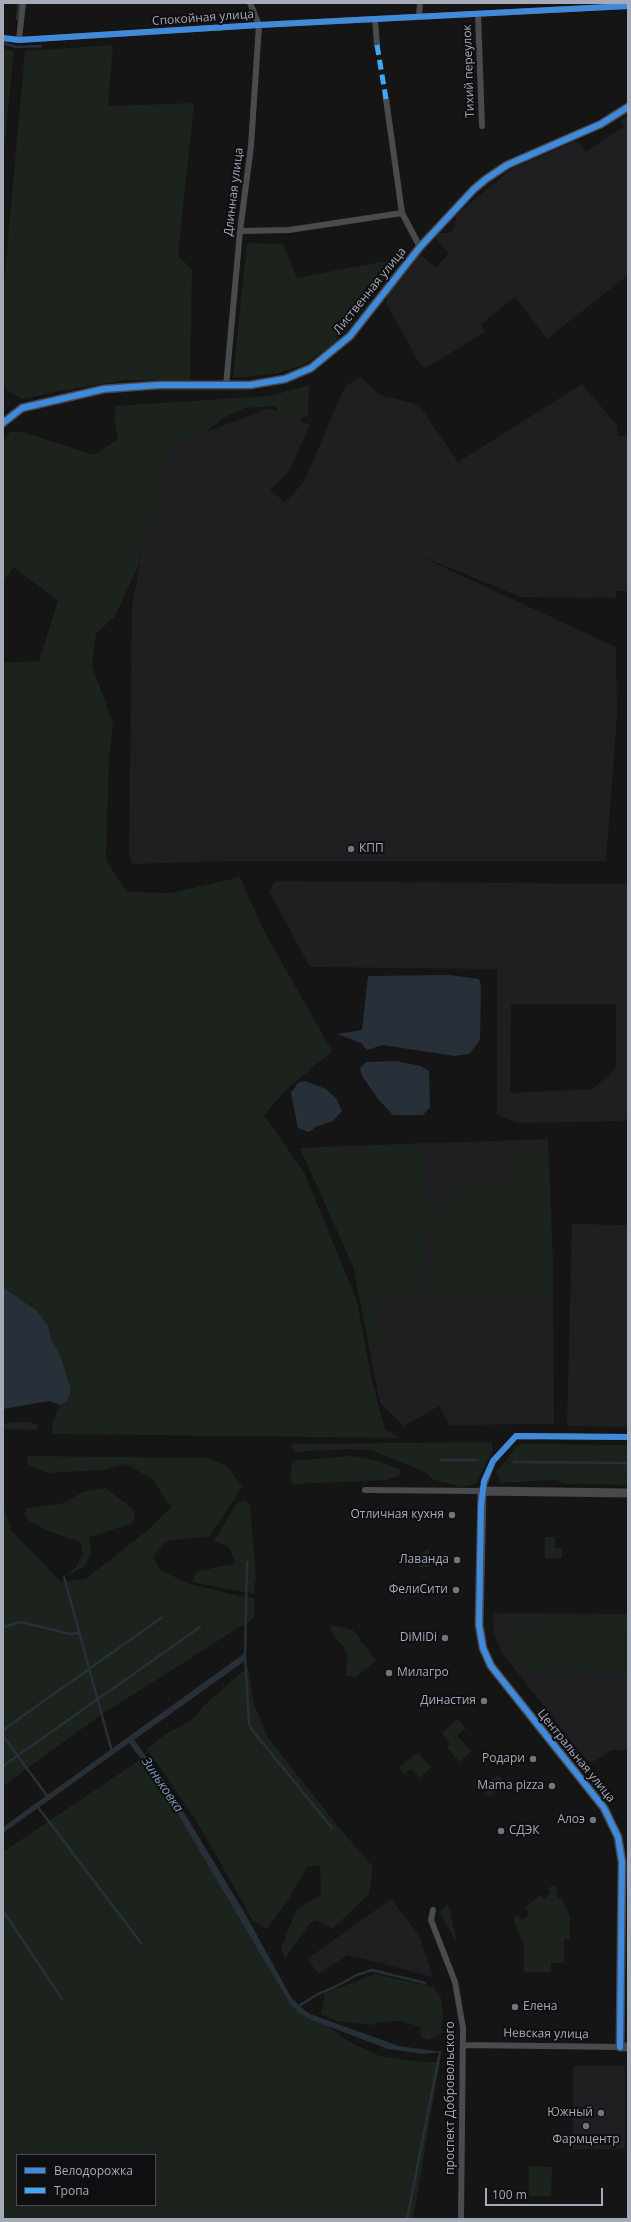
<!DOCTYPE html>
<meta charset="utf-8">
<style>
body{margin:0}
#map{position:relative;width:631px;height:2222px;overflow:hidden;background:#151515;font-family:"Open Sans",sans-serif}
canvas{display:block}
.frame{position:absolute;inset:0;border:4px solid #a5aab8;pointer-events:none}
.legend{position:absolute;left:16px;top:2154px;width:140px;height:52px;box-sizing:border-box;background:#0f0f11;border:1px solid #4b4d54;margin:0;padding:5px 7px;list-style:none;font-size:12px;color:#a5aab8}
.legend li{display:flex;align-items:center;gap:8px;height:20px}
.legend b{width:20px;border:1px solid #4b4d54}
.scale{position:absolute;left:485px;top:2188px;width:118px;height:18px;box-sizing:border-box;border:2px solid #a5aab8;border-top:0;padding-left:5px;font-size:12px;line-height:14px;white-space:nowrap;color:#a5aab8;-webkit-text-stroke:3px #0f0f11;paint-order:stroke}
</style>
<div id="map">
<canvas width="631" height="2222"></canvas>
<div class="frame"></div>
<ul class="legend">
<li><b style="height:5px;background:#408adc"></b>Велодорожка</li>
<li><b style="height:5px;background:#3fa9f5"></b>Тропа</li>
</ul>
<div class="scale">100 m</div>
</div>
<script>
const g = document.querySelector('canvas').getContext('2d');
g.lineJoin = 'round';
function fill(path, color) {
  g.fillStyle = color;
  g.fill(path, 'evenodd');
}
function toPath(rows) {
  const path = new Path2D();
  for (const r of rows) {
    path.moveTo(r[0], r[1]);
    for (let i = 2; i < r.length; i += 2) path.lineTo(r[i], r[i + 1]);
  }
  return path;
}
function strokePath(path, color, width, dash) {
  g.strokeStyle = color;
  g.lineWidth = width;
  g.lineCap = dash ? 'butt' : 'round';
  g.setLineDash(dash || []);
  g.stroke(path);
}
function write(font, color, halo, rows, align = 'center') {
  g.font = font + ' "Open Sans",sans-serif';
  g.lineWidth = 4;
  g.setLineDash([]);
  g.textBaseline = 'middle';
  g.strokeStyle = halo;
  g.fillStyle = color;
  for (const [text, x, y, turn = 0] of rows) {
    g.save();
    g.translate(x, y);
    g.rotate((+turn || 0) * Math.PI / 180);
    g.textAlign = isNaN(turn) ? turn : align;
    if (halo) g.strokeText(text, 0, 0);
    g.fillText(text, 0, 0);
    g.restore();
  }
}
const built = toPath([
 [628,115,628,275,547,339,515,297,481,324,485,332,426,368,421,366,386,303,387,295,419,256,422,256,436,268,449,253,435,238,439,233,448,233,454,229,457,214,513,168,573,142,580,143,586,152,624,126,620,121],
 [361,377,378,394,419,405,458,462,582,384,617,425,617,436,628,436,628,591,617,591,616,598,521,597,415,554,616,647,617,716,606,861,231,861,132,864,129,854,132,607,140,562,138,541,148,519,165,512,157,482,175,444,269,408,310,425,288,473,270,490,285,502,304,482,345,386],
 [275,881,628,884,628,1119,621,1121,517,1123,497,1115,497,969,310,967,269,891],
 [511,1004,616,1004,616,1068,593,1089,510,1093],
 [548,1139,553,1261,554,1424,450,1425,439,1406,404,1426,380,1403,353,1266,300,1148],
 [572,1224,628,1225,628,1427,567,1426],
 [493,1613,628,1614,628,1750,612,1750,595,1761,587,1761,502,1653,494,1633],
 [391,1899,419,1935,433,1977,348,1955,319,1974,307,1959],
 [573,2066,625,2066,625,2149,573,2149]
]);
const green = toPath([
 [113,45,108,106,194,103,178,256,192,269,190,380,127,380,64,390,23,399,7,391,3,384,3,294,25,51],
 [3,48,14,51,3,161],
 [247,243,283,244,297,278,402,258,349,327,332,345,306,364,276,374,233,378],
 [309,385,308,414,297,423,280,418,276,406,245,408,226,416,206,432,175,444,157,482,165,512,148,519,138,541,140,562,115,616,96,634,92,666,113,723,109,757,106,860,127,892,171,893,240,877,264,931,332,1051,288,1088,264,1115,304,1172,357,1301,372,1381,385,1429,400,1438,53,1434,52,1424,60,1405,67,1401,70,1387,61,1357,51,1339,48,1325,37,1311,3,1287,3,663,39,661,58,601,14,567,3,581,3,441,10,432,23,432,94,455,118,439,115,422,115,406,270,396],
 [426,1143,425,1194,430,1199,420,1307,411,1308,410,1299,393,1299,373,1305,383,1340,369,1344,353,1266,300,1148],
 [511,1151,549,1152,553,1294,429,1295,437,1205,460,1186,510,1186],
 [15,1422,30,1422,39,1426,35,1430,3,1429,3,1424],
 [491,1442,493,1450,476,1484,461,1487,434,1480,423,1471,371,1450,348,1449,293,1452,292,1444],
 [521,1444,628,1445,628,1485,568,1484,554,1480,500,1483,496,1471,507,1460,514,1448],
 [28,1456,206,1458,226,1465,242,1487,210,1536,166,1541,153,1557,161,1571,191,1584,239,1596,255,1598,254,1618,101,1715,3,1786,3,1505,12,1531,61,1582,85,1579,147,1531,171,1507,152,1479,126,1464,103,1470,49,1473,27,1464],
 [351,1456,374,1460,400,1469,401,1475,387,1480,292,1484,290,1474,293,1461],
 [105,1488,132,1508,135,1518,130,1524,89,1537,91,1553,84,1567,64,1577,76,1567,83,1553,81,1544,77,1541,48,1531,29,1521,24,1515,26,1508,64,1503,83,1492],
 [245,1500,250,1505,256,1578,254,1586,255,1594,192,1582,196,1572,236,1563,228,1546,214,1541,236,1504],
 [545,1537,555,1537,555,1548,562,1548,562,1558,545,1558],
 [429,1548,429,1567,419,1567,419,1555],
 [506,1619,628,1620,628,1627,623,1627,628,1629,628,1672,621,1675,535,1674,523,1669,516,1661,513,1649,516,1637,523,1629,533,1626,506,1625],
 [333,1625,353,1630,376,1661,356,1677,346,1676,347,1652,330,1630],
 [248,1667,253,1701,268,1738,336,1824,373,1867,369,1894,332,1929,317,1920,310,1923,285,1959,281,1949,296,1910,321,1894,320,1865,307,1867,288,1900,267,1929,253,1921,203,1832,167,1777,146,1749,166,1734,192,1720,202,1707],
 [458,1719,466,1729,457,1735,471,1752,459,1762,447,1747,450,1744,442,1733],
 [418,1752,431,1768,419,1778,411,1769,404,1774,399,1767],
 [141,1759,160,1784,290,2004,299,2013,329,2027,351,2043,380,2056,422,2062,440,2062,413,2219,3,2219,3,1852],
 [17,2155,155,2155,155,2205,17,2205],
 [498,1775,506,1784,489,1797,482,1788],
 [553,1885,557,1888,557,1899,562,1899,570,1916,570,1939,564,1939,564,1963,551,1963,551,1972,524,1972,524,1947,513,1918,517,1915,522,1920,529,1914,525,1908,541,1895,544,1899,551,1893,548,1889],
 [447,1904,449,1908,457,1943,440,1913],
 [375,1974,433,1987,441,1998,443,2015,441,2033,429,2040,421,2037,420,2027,402,2021,379,2022,371,2025,337,2021,321,2014,325,1993],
 [529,2166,552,2167,551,2196,529,2196]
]);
const water = toPath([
 [450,975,479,979,481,986,480,1040,469,1054,455,1056,383,1045,367,1050,361,1043,337,1034,362,1030,368,976],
 [396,1061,421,1066,429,1071,430,1107,423,1115,393,1115,378,1099,362,1076,360,1068,366,1062],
 [305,1081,326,1089,336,1098,342,1111,333,1121,317,1126,309,1132,298,1128,291,1093,298,1083],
 [3,1287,37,1311,48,1325,51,1339,61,1357,70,1387,70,1394,67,1401,60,1405,49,1401,3,1409],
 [245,1653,246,1660,134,1740,166,1783,243,1910,291,1997,302,2008,310,2014,399,2046,442,2052,423,2054,388,2049,312,2020,299,2013,290,2004,160,1784,129,1743,3,1833,3,1827]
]);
const stream = toPath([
 [17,19,19,3],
 [3,43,16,47,41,46],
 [441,1460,478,1460],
 [514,1462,628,1463],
 [247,1562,245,1656,249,1723,253,1731,332,1828],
 [64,1577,112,1752],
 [3,1627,21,1622,70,1634,80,1633],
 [3,1730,161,1618],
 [3,1736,48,1797],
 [3,1766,200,1627],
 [37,1806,141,1943],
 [3,1911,62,1999],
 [296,2008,318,1994,335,1987,357,1975,372,1970,425,1983],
 [407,2219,440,2052]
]);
const street = toPath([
 [478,14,482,126],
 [419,16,420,3],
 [375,19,377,45],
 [3,38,19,40,259,25,628,6],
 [19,40,23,3],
 [386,99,402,213,420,247],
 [240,231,289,230,402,213],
 [226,386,240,231,251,146,259,25,250,3],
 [365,1490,482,1491,493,1461,516,1436,628,1437],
 [433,1910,431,1920,455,1982,463,2028,461,2219],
 [464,2045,620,2047]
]);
const secondary = toPath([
 [3,423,22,408,104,389,159,385,250,385,285,379,311,368,350,336,420,247,474,189,486,179,507,165,601,124,628,107],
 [628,1493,482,1491,479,1625,483,1648,491,1666,604,1808,618,1837,622,1862,620,2047,628,2047]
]);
const quiet = toPath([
 [377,45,386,99]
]);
const cycleway = toPath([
 [3,38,19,40,259,25,628,6],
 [3,423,22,408,104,389,159,385,250,385,285,379,311,368,350,336,420,247,474,189,486,179,507,165,601,124,628,107],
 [620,2047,622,1862,618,1837,604,1808,491,1666,483,1648,479,1625,481,1506,484,1481,493,1461,516,1436,628,1437]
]);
const markers = [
 [351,849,4,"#73767f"],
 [452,1515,4,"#73767f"],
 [457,1560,4,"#73767f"],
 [456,1590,4,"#73767f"],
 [445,1638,4,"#73767f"],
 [389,1673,4,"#73767f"],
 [484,1701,4,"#73767f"],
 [533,1759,4,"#73767f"],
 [552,1786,4,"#73767f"],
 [593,1820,4,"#73767f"],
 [501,1831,4,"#73767f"],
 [515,2007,4,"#73767f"],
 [601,2113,4,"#73767f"],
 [586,2126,4,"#73767f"]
];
const streetNames = [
 ["Спокойная улица",203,18,-4],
 ["Тихий переулок",469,71,-92],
 ["Длинная улица",234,192,-83],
 ["Лиственная улица",370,291,-51],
 ["Центральная улица",576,1756,51],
 ["Невская улица",546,2034,1],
 ["проспект Добровольского",451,2098,-90]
];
const poiNames = [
 ["КПП",359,849,"left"],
 ["Отличная кухня",444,1515],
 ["Лаванда",449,1560],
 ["ФелиСити",448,1590],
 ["DiMiDi",437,1638],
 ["Милагро",397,1673,"left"],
 ["Династия",476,1701],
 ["Родари",525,1759],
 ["Mama pizza",544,1786],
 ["Алоэ",585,1820],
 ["СДЭК",509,1831,"left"],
 ["Елена",523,2007,"left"],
 ["Южный",593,2113],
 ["Фармцентр",586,2140,"center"]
];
const waterNames = [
 ["Зиньковка",162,1785,56]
];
fill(built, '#1f1f22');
fill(green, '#1b231c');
fill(water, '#273038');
strokePath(stream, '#273038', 2.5);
strokePath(street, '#494b4e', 6);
strokePath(secondary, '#48494d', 9);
strokePath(quiet, '#3fa9f5', 5, [10, 5]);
strokePath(cycleway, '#408adc', 6);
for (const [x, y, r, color] of markers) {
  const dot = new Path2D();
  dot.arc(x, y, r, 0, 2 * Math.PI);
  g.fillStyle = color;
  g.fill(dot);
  strokePath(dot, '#0f0f11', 1.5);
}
write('12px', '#a5aab8', '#0f0f11', streetNames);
write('12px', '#a5aab8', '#0f0f11', poiNames, 'right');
write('italic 13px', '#7898b6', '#0f0f11', waterNames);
</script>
